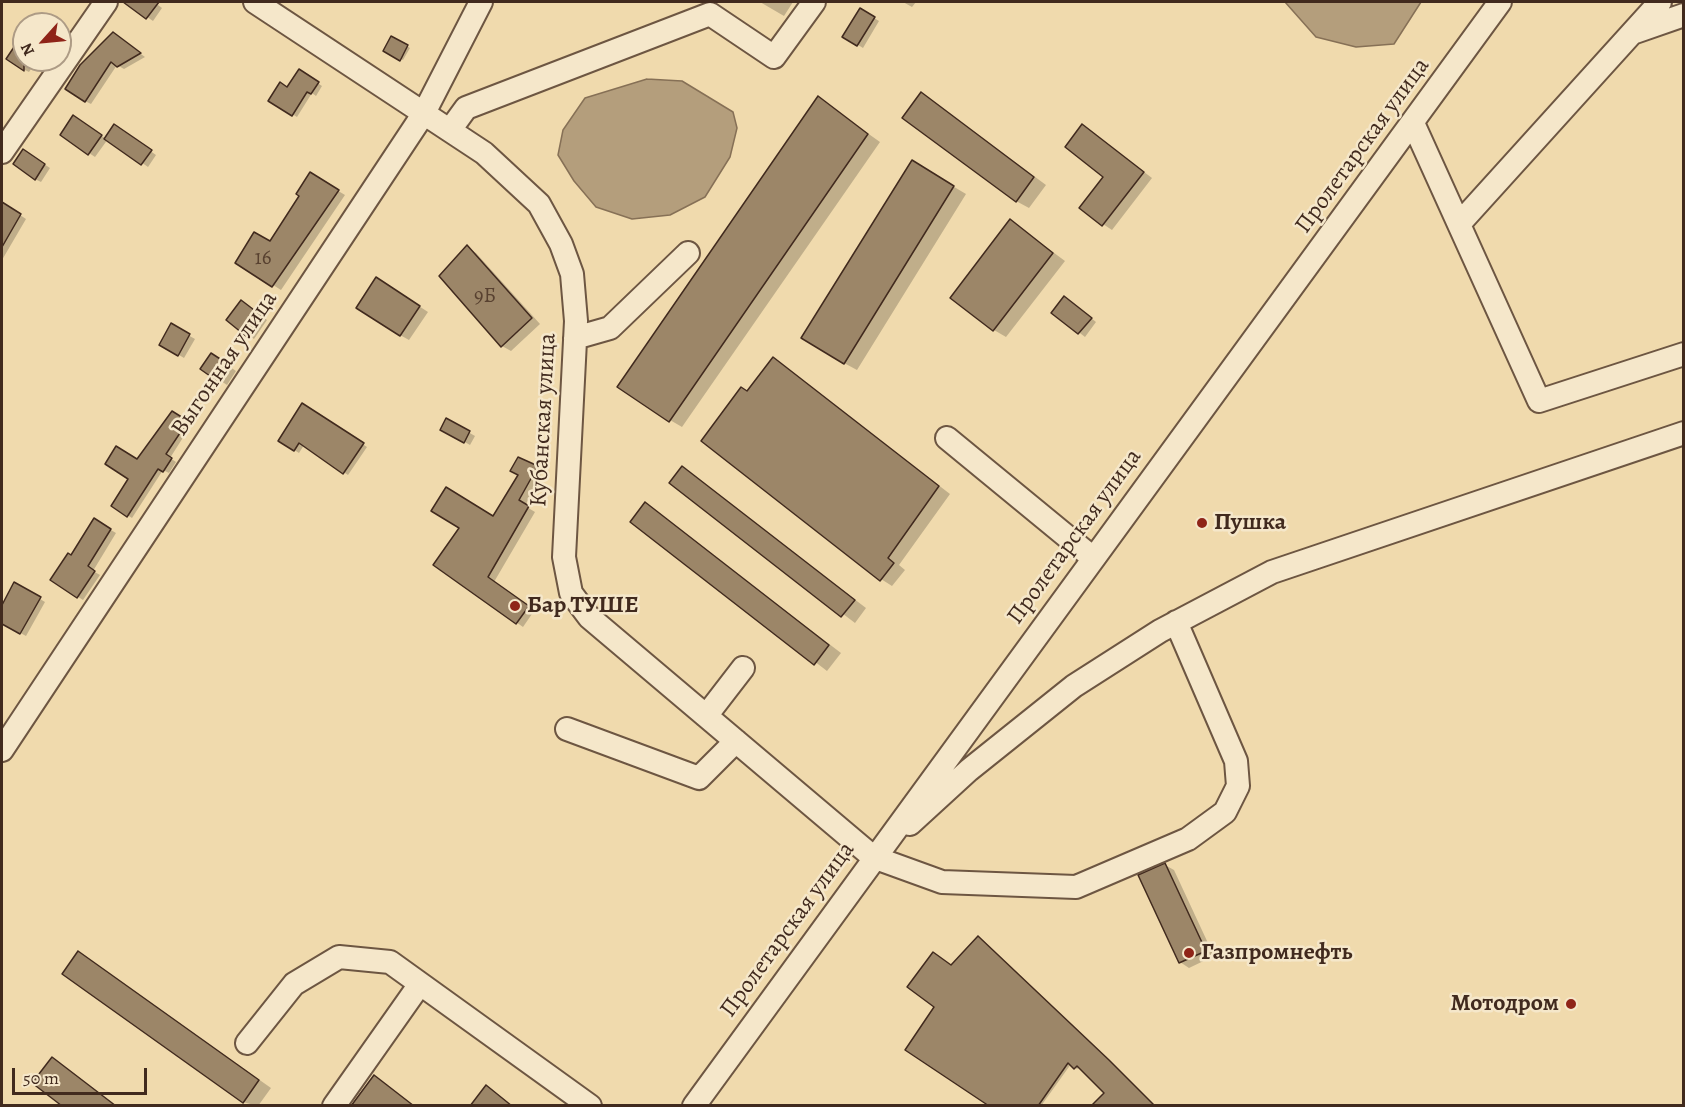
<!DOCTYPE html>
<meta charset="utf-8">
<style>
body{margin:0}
#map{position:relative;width:1685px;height:1107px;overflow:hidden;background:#f0daad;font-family:Alegreya,serif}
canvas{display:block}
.frame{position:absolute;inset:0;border:3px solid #412a1e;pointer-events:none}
.north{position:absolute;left:12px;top:12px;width:60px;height:60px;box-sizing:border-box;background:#f5e7ca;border:2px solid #ad9b85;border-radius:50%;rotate:243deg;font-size:16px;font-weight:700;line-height:24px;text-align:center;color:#412a1e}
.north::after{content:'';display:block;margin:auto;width:21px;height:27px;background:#8f2418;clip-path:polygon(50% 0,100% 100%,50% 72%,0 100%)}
.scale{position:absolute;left:12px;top:1068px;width:135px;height:27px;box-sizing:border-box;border:3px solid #412a1e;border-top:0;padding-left:8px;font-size:18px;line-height:21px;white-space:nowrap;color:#412a1e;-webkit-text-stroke:4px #f5e7ca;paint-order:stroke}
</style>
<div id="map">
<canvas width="1685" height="1107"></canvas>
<div class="frame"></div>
<div class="north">N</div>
<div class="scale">50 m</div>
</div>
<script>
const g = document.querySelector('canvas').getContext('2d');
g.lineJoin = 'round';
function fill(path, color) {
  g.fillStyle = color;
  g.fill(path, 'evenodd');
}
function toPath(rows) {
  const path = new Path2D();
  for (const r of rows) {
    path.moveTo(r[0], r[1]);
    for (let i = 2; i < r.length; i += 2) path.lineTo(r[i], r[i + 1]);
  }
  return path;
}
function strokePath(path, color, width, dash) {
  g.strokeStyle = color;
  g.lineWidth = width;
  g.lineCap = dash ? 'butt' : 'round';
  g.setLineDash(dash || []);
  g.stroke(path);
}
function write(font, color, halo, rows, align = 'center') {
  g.font = font + ' Alegreya,serif';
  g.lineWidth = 5;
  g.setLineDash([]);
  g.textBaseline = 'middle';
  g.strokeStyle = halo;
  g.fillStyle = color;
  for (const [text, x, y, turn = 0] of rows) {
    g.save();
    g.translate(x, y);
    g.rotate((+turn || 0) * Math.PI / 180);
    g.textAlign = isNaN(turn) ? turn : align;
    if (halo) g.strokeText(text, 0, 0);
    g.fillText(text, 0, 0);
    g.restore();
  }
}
const water = toPath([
 [1285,2,1421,2,1394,44,1356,47,1316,37,1285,2],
 [647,79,682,81,733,112,737,128,730,157,705,197,670,215,632,219,596,207,574,181,558,155,563,130,585,98,647,79]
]);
const shadow = toPath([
 [133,2,154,2,162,8,153,21,130,5],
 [760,2,793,2,784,16],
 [903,2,916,2,912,7],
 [861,10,879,21,863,48,844,36],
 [119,38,145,57,124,69,117,65,91,104,85,101],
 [392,38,410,48,403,60,385,50],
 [24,47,24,60,37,60,29,72,23,69],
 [299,71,322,86,316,96,312,93,297,117,270,100,288,89],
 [818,98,880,142,682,427,670,420],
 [934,102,1046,185,1029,208,1016,201],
 [80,120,106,139,120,130,156,155,148,167,108,139,95,157,62,135],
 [1083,126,1152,178,1112,230,1103,224,1105,177],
 [29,154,50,168,41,182,35,179],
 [924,169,966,194,857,370,844,363],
 [310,174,345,195,281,290,237,262,270,243,301,195],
 [2,203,26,219,2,260],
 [1011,221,1065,261,1006,337,994,330],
 [467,247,476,253,540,324,511,351,502,346,441,276],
 [385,284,428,312,409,340,400,335],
 [1070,301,1096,322,1085,337,1053,312],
 [247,305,267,320,254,339,228,320],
 [172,326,195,339,184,358,161,344],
 [217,358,236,371,227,385,221,381],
 [774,359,950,494,899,565,905,570,892,586,881,579,748,392],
 [303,405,367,447,348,475,304,445,299,453,280,441],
 [172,413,191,425,170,458,176,462,169,473,163,470,132,518,113,506,130,478,137,460],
 [447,420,475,436,470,445,442,429],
 [537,467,543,471,525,506,535,512,494,582,534,611,523,627,435,565,494,518,520,475],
 [682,468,866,608,855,623,671,483],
 [645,504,841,653,827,671,632,521],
 [94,520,116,533,93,571,100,575,83,600,52,580,71,556],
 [15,584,45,602,26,636,2,623,2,608],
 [1165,865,1174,870,1214,956,1189,968,1180,962],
 [79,953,271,1088,258,1106,243,1102],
 [936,1006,1112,1063,1155,1106,1094,1106,1106,1093,1080,1067,1077,1069,1071,1064,1041,1106,991,1106],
 [52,1059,64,1066,116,1106,64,1106]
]);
const building = toPath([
 [123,2,159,2,146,19,123,2],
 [860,8,875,17,857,46,842,37,860,8],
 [24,32,24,71,6,59,24,32],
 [113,32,141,53,117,67,111,62,85,102,65,89,80,65,113,32],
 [391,36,408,45,400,61,383,51,391,36],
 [299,69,319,82,311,94,307,92,292,116,268,101,280,82,287,87,299,69],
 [921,92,1034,177,1016,202,902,118,921,92],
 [818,96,868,134,669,422,617,387,818,96],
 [73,115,102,135,88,155,60,135,73,115],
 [114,124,152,150,141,165,104,139,114,124],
 [1082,124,1144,172,1102,226,1079,208,1103,177,1065,147,1082,124],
 [23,149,45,164,35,180,13,164,23,149],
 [912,160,954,186,844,364,801,338,912,160],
 [310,172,339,190,272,287,235,263,254,232,270,241,299,196,296,194,310,172],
 [2,202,21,214,2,247,2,202],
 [1010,219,1053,253,993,331,950,298,1010,219],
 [467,245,532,318,501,347,439,276,467,245],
 [376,277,420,306,400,336,356,308,376,277],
 [1064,296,1092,318,1078,334,1051,313,1064,296],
 [241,300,262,316,247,337,226,320,241,300],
 [171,323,190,334,178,356,159,345,171,323],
 [211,353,231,366,220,383,200,369,211,353],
 [773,357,939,486,888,558,894,563,880,581,701,441,741,387,747,391,773,357],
 [302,403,364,443,343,474,299,443,294,451,278,441,302,403],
 [172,411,188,421,166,454,172,458,163,472,158,469,127,517,111,506,128,479,105,464,116,446,137,459,172,411],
 [446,418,470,431,464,443,440,430,446,418],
 [518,457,538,466,519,500,529,506,488,577,529,606,516,624,433,565,459,528,431,511,446,487,493,516,518,475,510,471,518,457],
 [682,466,855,600,841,617,669,483,682,466],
 [645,502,829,645,814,665,630,522,645,502],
 [94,518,111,529,88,566,95,571,77,598,50,580,68,553,71,555,94,518],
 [14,582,41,597,20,634,2,624,2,605,14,582],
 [1165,863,1206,951,1179,963,1138,875,1165,863],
 [978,936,1109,1060,1155,1106,1091,1106,1104,1093,1077,1066,1074,1069,1068,1063,1038,1106,989,1106,905,1050,934,1007,907,987,933,952,951,965,978,936],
 [78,951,259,1080,243,1103,62,974,78,951],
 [52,1057,116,1106,62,1106,32,1083,52,1057],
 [374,1075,414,1106,351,1106,374,1075],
 [486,1085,512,1106,470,1106,486,1085]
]);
const minor = toPath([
 [255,2,484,153,539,204,561,244,572,274,576,321,564,557,571,593,589,617,873,857,942,882,1076,887,1188,839,1225,812,1238,786,1236,761,1176,622],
 [1635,32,1684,15],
 [1413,123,1539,401,1684,354],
 [450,130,466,108,710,14,774,57,814,2],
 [2,152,106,2],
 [1459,224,1660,2],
 [575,338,610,328,688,253],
 [947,438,1093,558],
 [706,716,743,668],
 [567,729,699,778,736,741],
 [2,750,424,113,481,2],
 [910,824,969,770,1074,686,1160,631,1272,572,1684,433],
 [247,1043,294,984,339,957,390,962,590,1106],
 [334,1106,420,984],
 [694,1106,1500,2]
]);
const markers = [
 [1202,523,6,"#8f2418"],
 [515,606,6,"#8f2418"],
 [1189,953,6,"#8f2418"],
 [1571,1004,6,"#8f2418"]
];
const numberNames = [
 ["16",263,259],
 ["9Б",485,297]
];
const streetNames = [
 ["Пролетарская улица",1363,146,-54],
 ["Выгонная улица",225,364,-56],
 ["Кубанская улица",544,420,-87],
 ["Пролетарская улица",1075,537,-54],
 ["Пролетарская улица",788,930,-54]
];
const poiNames = [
 ["Пушка",1214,523],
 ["Бар ТУШЕ",527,606],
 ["Газпромнефть",1201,953],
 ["Мотодром",1559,1004,"right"]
];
fill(water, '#b49e7c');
strokePath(water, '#867056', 1.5);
fill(shadow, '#0003');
fill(building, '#9c8668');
strokePath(building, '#412a1e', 1.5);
strokePath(minor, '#6d5642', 26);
strokePath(minor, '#f5e7ca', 22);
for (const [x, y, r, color] of markers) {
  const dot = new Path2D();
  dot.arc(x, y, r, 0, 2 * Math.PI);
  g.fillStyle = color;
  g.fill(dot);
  strokePath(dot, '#f5e7ca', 2);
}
write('21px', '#584130', null, numberNames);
write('24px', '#412a1e', '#f5e7ca', streetNames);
write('bold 24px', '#412a1e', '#f5e7ca', poiNames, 'left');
</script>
